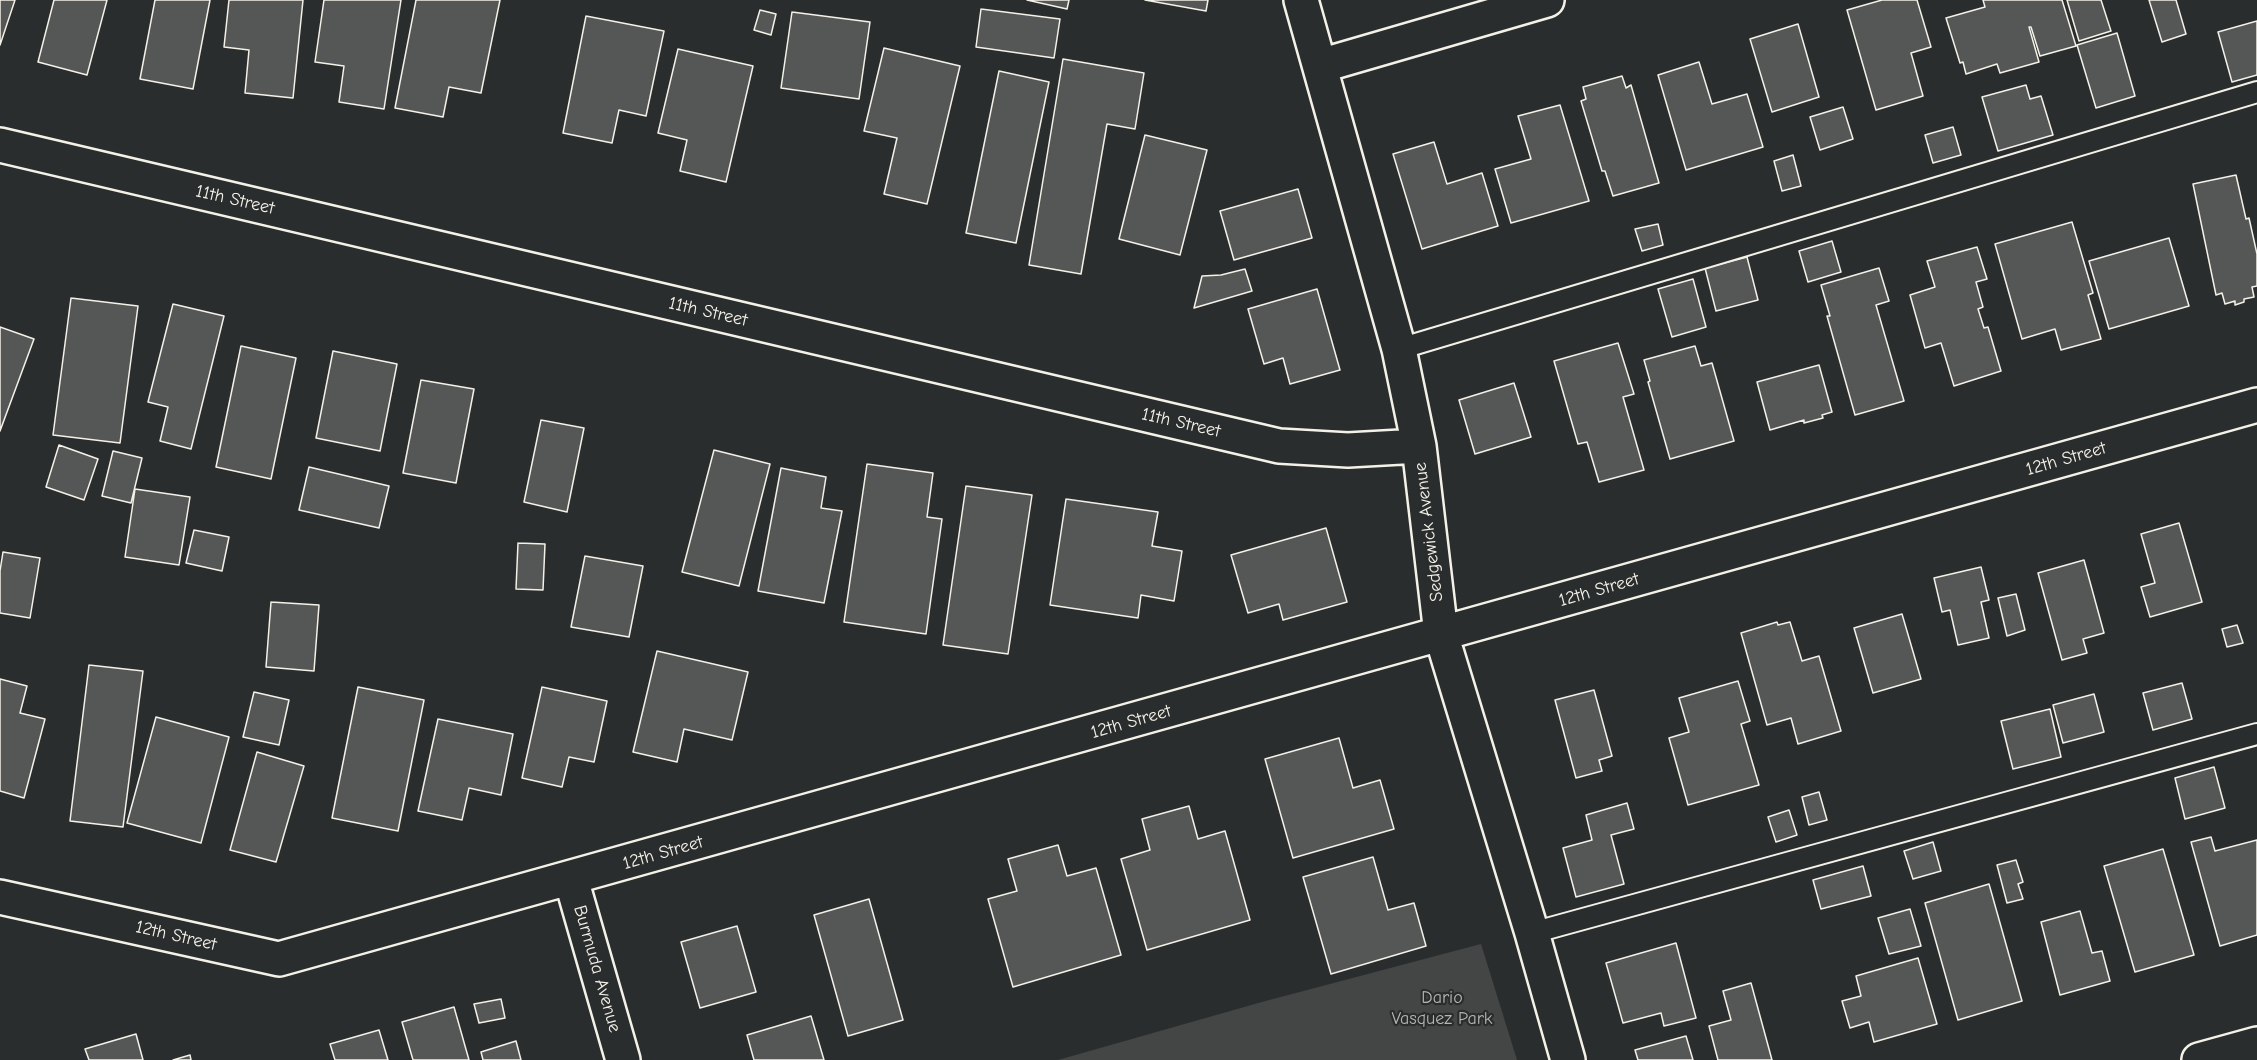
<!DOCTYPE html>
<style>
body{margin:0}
canvas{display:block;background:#2a2d2e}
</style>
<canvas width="2257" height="1060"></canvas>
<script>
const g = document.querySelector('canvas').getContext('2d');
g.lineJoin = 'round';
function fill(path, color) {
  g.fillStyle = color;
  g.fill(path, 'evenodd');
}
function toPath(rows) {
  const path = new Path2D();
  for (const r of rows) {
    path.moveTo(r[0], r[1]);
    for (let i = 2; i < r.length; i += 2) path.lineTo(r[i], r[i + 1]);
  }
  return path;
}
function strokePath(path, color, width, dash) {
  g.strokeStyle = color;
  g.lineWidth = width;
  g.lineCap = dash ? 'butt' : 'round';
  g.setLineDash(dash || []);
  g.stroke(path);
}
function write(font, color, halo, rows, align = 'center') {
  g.font = font + ' "Comic Neue",sans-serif';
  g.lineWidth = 4.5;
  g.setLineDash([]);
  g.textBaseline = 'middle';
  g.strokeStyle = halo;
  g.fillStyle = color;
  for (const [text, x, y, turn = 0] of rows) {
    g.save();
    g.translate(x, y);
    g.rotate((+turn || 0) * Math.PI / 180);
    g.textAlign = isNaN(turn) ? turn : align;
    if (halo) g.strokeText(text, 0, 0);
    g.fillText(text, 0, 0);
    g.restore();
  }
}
const green = toPath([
 [1481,944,1517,1060,1058,1060,1262,1002]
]);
const building = toPath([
 [0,0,15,0,0,45,0,0],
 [54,0,107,0,87,75,38,62,54,0],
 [155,0,210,0,193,89,140,79,155,0],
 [229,0,303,0,293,98,245,93,249,50,224,47,229,0],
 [324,0,401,0,384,109,339,102,344,66,315,62,324,0],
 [416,0,500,0,481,93,449,87,443,117,395,108,416,0],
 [1027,0,1069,0,1067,9,1027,0],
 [1145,0,1208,0,1206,11,1145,0],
 [1882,0,1917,0,1931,47,1911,53,1923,96,1876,110,1847,10,1882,0],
 [1983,0,2062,0,2076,46,2040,56,2031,27,2029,27,2039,62,2000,73,1997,64,1966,74,1963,62,1960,63,1946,18,1985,7,1983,0],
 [2067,0,2101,0,2111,31,2079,41,2067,0],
 [2149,0,2176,0,2186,34,2162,42,2149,0],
 [981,9,1060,19,1054,58,976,47,981,9],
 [760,10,776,14,771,35,754,30,760,10],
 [792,12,870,22,859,99,781,88,792,12],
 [586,16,664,31,646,116,619,110,612,143,563,133,586,16],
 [2257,21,2257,75,2232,82,2218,32,2257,21],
 [1798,24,1819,97,1772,112,1750,39,1798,24],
 [2117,33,2135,96,2096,108,2077,45,2117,33],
 [884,48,960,66,927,204,884,194,897,138,864,131,884,48],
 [678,49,753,66,726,182,680,171,687,140,658,133,678,49],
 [1063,59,1144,73,1135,129,1107,124,1081,274,1029,265,1063,59],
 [1699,62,1712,104,1747,94,1763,147,1686,170,1658,75,1699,62],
 [999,71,1049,82,1016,243,966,233,999,71],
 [1622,76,1626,88,1631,85,1659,183,1613,196,1605,171,1602,171,1581,101,1586,99,1583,87,1622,76],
 [2026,85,2030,99,2041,96,2053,135,1998,151,1982,97,2026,85],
 [1560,105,1589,201,1511,223,1495,169,1531,159,1518,116,1560,105],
 [1843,107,1853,139,1820,150,1810,117,1843,107],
 [1953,127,1961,155,1933,163,1925,135,1953,127],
 [1145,135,1207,150,1180,255,1119,239,1145,135],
 [1434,142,1447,184,1482,173,1498,226,1422,249,1393,154,1434,142],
 [1793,155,1801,186,1782,191,1774,161,1793,155],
 [2236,175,2246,219,2249,218,2257,254,2257,286,2252,287,2254,297,2244,299,2244,302,2235,305,2235,301,2225,304,2222,293,2216,295,2193,184,2236,175],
 [1298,189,1312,238,1234,260,1220,211,1298,189],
 [2072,222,2093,293,2088,295,2101,339,2061,350,2055,329,2022,339,1995,244,2072,222],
 [1658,224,1663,245,1642,251,1635,229,1658,224],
 [2169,238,2189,306,2109,329,2089,261,2169,238],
 [1832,241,1841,272,1808,282,1799,251,1832,241],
 [1977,247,1987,279,1976,282,1983,307,1978,309,1984,328,1988,327,2001,371,1954,386,1941,343,1925,348,1910,295,1935,287,1927,261,1977,247],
 [1747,257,1758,300,1716,311,1705,268,1747,257],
 [1879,268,1889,301,1876,305,1904,401,1855,415,1827,316,1830,316,1821,285,1879,268],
 [1245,269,1252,291,1194,308,1202,276,1221,275,1245,269],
 [1693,279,1706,327,1672,337,1658,289,1693,279],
 [1317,289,1340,370,1290,384,1283,358,1264,364,1248,309,1317,289],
 [71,298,138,306,120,443,53,435,71,298],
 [173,304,224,316,191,449,160,441,168,407,148,402,173,304],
 [0,327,34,339,0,431,0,327],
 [1618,343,1634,394,1623,397,1644,470,1599,482,1587,442,1578,444,1554,361,1618,343],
 [241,346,296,358,271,479,216,467,241,346],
 [1695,346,1701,366,1712,363,1734,441,1670,459,1648,382,1650,381,1644,360,1695,346],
 [333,351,397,364,380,451,316,438,333,351],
 [1819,365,1832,412,1822,415,1823,418,1804,423,1804,420,1770,430,1757,382,1819,365],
 [421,380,474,389,456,483,403,473,421,380],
 [1514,383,1531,437,1475,454,1459,400,1514,383],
 [541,420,584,428,567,512,524,502,541,420],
 [59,445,98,459,84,500,46,487,59,445],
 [714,450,770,464,739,586,682,572,714,450],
 [113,451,142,458,131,503,102,496,113,451],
 [867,464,933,473,927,517,942,519,926,634,844,622,867,464],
 [309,467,389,486,379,528,299,510,309,467],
 [781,468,826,477,821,508,842,511,824,603,758,591,781,468],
 [966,486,1032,495,1008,654,943,645,966,486],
 [135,489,190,497,179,565,125,557,135,489],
 [1066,499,1158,512,1152,546,1182,551,1174,601,1141,595,1138,618,1050,605,1066,499],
 [2179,523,2202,602,2150,617,2141,587,2155,583,2141,534,2179,523],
 [1326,528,1347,602,1283,620,1279,604,1248,613,1231,555,1326,528],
 [194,530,229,537,222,571,186,563,194,530],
 [518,543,545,544,543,590,516,589,518,543],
 [3,552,40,558,30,618,0,613,0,571,3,552],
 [585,556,643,566,629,637,571,627,585,556],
 [2084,560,2104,633,2083,639,2087,653,2062,660,2038,573,2084,560],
 [1981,567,1989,600,1981,602,1989,638,1958,645,1950,610,1942,612,1934,578,1981,567],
 [2016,594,2025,630,2007,636,1998,598,2016,594],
 [271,602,319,605,314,671,266,667,271,602],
 [1902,614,1921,679,1873,693,1854,628,1902,614],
 [1777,622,1778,625,1790,622,1802,661,1819,656,1841,731,1798,744,1791,718,1767,725,1741,633,1777,622],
 [2237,625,2243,643,2227,647,2222,629,2237,625],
 [657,651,748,672,732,740,684,729,677,762,633,752,657,651],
 [89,665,143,671,123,827,70,821,89,665],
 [0,679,27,686,20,713,45,719,24,798,0,791,0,679],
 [1738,681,1750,721,1741,724,1759,785,1688,805,1669,738,1689,732,1679,698,1738,681],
 [2182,683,2192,719,2153,730,2143,693,2182,683],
 [358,687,424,700,398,831,332,818,358,687],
 [542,687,607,701,594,762,569,757,562,787,522,778,542,687],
 [1594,690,1612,756,1599,760,1602,771,1576,778,1555,700,1594,690],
 [254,692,289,700,279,745,243,737,254,692],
 [2094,694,2104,732,2063,743,2053,705,2094,694],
 [2050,709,2061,757,2013,769,2001,721,2050,709],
 [156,717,229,737,201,843,127,823,156,717],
 [438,719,513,734,501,795,469,788,462,820,418,811,438,719],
 [1339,738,1353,788,1380,780,1394,829,1293,858,1265,759,1339,738],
 [257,752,304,766,276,862,230,850,257,752],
 [2214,767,2225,808,2185,819,2175,778,2214,767],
 [1819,792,1827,820,1809,825,1802,797,1819,792],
 [1627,803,1634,829,1611,835,1624,884,1576,897,1563,848,1592,840,1586,815,1627,803],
 [1189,806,1198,839,1225,831,1250,920,1147,950,1121,859,1150,850,1142,819,1189,806],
 [1789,810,1797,835,1776,842,1768,817,1789,810],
 [2211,837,2215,851,2257,840,2257,935,2220,946,2191,842,2211,837],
 [1933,842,1941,871,1913,879,1904,851,1933,842],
 [1058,845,1067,876,1096,868,1121,955,1013,987,988,899,1017,891,1008,859,1058,845],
 [2163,849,2194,955,2135,972,2104,866,2163,849],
 [1373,857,1388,910,1414,903,1426,946,1331,974,1303,877,1373,857],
 [2016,860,2023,882,2018,884,2023,899,2007,903,1997,865,2016,860],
 [1863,866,1871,896,1821,909,1813,880,1863,866],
 [1989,884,2022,1001,1958,1020,1925,903,1989,884],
 [869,899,903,1020,848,1036,814,915,869,899],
 [1910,909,1921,946,1889,954,1878,918,1910,909],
 [2080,911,2092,953,2102,951,2110,981,2060,995,2041,922,2080,911],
 [737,926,756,992,700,1008,681,942,737,926],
 [1676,943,1696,1018,1664,1026,1661,1013,1623,1023,1606,963,1676,943],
 [1918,958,1937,1024,1874,1042,1869,1022,1850,1028,1842,1001,1861,996,1856,976,1918,958],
 [1751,983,1772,1060,1718,1060,1709,1026,1731,1020,1723,991,1751,983],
 [501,999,505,1018,479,1023,474,1004,501,999],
 [454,1007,469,1060,413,1060,402,1022,454,1007],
 [811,1016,824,1060,754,1060,747,1035,811,1016],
 [379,1030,388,1060,335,1060,330,1044,379,1030],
 [136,1034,143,1060,89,1060,85,1049,136,1034],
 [1686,1036,1693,1060,1638,1060,1635,1050,1686,1036],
 [516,1041,521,1060,483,1060,481,1052,516,1041],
 [190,1055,191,1060,173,1060,190,1055]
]);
const lane = toPath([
 [1399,349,2257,92],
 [1532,933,2257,734]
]);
const street = toPath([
 [1301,0,1399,349,1419,446,1441,634,1532,933,1568,1060],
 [1320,66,1547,0],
 [0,145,1279,446,1348,450,1419,446],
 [571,879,623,1060],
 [0,897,279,959,2257,405],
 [2199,1060,2257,1044]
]);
const streetNames = [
 ["11th Street",235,200,13],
 ["11th Street",708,312,13],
 ["11th Street",1181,423,13],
 ["12th Street",2066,459,-16],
 ["Sedgewick Avenue",1429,532,-97],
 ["12th Street",1599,590,-16],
 ["12th Street",1131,722,-16],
 ["12th Street",663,853,-16],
 ["12th Street",176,936,13],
 ["Burmuda Avenue",597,969,74]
];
const parkNames = [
 ["Dario",1442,998],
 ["Vasquez Park",1442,1019]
];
fill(green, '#444645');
fill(building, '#555756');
strokePath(building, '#f4f1e8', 1.5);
strokePath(lane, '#f4f1e8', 24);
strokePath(street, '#f4f1e8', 38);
strokePath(lane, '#2a2d2e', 20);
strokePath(street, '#2a2d2e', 33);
write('18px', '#f4f1e8', '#2a2d2e', streetNames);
write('18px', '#b6b5af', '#2a2d2e', parkNames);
</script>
